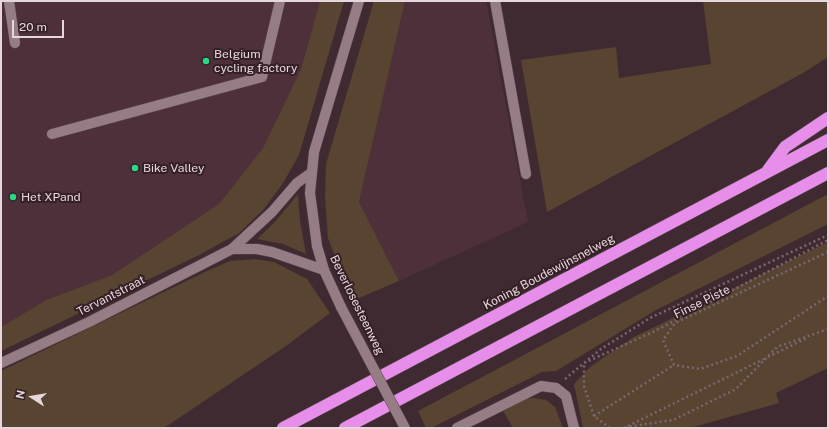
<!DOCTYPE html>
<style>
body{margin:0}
#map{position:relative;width:829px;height:429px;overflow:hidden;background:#402a31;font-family:"Public Sans",sans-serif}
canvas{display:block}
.frame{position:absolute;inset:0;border:2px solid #e5d7db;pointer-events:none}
.north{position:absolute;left:12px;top:377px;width:40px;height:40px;-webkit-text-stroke:3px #352027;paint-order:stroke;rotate:282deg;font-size:11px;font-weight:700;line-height:16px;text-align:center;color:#e5d7db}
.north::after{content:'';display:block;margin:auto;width:14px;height:18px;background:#e5d7db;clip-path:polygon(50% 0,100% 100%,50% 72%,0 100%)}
.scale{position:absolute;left:12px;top:20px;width:52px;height:18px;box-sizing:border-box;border:2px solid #e5d7db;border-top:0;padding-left:5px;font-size:12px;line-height:14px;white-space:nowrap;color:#e5d7db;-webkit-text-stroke:3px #352027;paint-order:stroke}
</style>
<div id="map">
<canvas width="829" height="429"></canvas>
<div class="frame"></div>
<div class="north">N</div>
<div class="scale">20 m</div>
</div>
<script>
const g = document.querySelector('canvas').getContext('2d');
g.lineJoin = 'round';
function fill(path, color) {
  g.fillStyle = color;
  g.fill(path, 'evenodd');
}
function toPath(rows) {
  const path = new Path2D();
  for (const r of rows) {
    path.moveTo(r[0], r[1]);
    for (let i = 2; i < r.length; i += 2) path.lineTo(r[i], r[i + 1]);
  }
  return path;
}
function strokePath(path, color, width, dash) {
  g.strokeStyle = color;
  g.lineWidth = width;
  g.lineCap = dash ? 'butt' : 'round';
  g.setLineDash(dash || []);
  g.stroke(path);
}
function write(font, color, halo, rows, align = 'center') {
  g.font = font + ' "Public Sans",sans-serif';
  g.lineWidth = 4;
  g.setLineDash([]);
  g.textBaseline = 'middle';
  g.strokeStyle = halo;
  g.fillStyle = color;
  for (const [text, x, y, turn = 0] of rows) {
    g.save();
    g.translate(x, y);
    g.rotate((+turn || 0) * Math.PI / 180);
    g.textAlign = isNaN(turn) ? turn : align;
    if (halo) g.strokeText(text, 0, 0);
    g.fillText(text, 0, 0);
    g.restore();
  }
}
const built = toPath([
 [1,1,320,1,301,69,263,148,219,204,112,275,46,300,1,327],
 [405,1,486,1,528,222,399,281,359,202]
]);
const green = toPath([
 [320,1,344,1,299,155,283,183,264,209,239,233,199,255,1,351,1,327,46,300,112,275,219,204,263,148,301,69],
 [374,1,405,1,359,202,399,281,352,301,328,238,325,196,326,164],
 [703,1,828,1,828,57,803,73,547,212,521,60,616,47,619,78,711,64],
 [298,194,300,221,306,254,283,244,257,239,274,223],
 [828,194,828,224,656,310,556,371,542,372,431,428,426,428,418,411],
 [828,242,828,368,776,393,779,403,690,428,583,428,574,384,590,367,632,338],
 [255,259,274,262,307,279,330,313,286,346,164,428,1,428,1,371,207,271,230,261],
 [534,398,546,400,555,407,563,428,513,428,503,411,524,399]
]);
const path = toPath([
 [828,252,675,323,663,340,674,365,700,369,737,356,828,296],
 [768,357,807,338],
 [565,379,584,363,653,332,828,240],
 [594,416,674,365],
 [628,426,764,359],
 [610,428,594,416,584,386,584,363,601,349,650,318,828,235],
 [620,428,673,420,736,389,777,347,828,329]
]);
const service = toPath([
 [9,1,15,43],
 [52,134,262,77,280,1]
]);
const minor = toPath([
 [495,1,526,174],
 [232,249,257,249,272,252,324,270],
 [1,363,89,322,232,249,272,212,297,183,311,173],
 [457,428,541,386,556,388,566,396,574,428]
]);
const tertiary = toPath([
 [341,307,324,270,317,246,310,193,314,152,359,1]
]);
const motorway = toPath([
 [768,170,785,147,828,118],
 [283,428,828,140],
 [345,428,828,173]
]);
const tertiaryBridge = toPath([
 [341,307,405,428]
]);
const markers = [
 [206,61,4,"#2bd884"],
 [135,168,4,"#2bd884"],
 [13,197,4,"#2bd884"]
];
const poiNames = [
 ["Belgium",214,54],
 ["cycling factory",214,68],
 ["Bike Valley",143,168],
 ["Het XPand",21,197]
];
const streetNames = [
 ["Koning Boudewijnsnelweg",549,272,-28],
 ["Tervantstraat",111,296,-27],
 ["Finse Piste",702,302,-26],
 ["Beverlosesteenweg",357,305,64]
];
fill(built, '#4d303a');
fill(green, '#594331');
strokePath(service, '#5b494f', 11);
strokePath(minor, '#5b494f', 11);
strokePath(tertiary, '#5b494f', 11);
strokePath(motorway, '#5b494f', 13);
strokePath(path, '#7a676d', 2.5, [2, 3]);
strokePath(service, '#967c84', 10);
strokePath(minor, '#967c84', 10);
strokePath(tertiary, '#967c84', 10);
strokePath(motorway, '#e68eea', 12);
strokePath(tertiaryBridge, '#5b494f', 11, []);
strokePath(tertiaryBridge, '#967c84', 10);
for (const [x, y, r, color] of markers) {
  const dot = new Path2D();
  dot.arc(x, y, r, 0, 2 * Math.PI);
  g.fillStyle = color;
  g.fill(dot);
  strokePath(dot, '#352027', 1.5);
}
write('12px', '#e5d7db', '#352027', poiNames, 'left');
write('12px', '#e5d7db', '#352027', streetNames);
</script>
